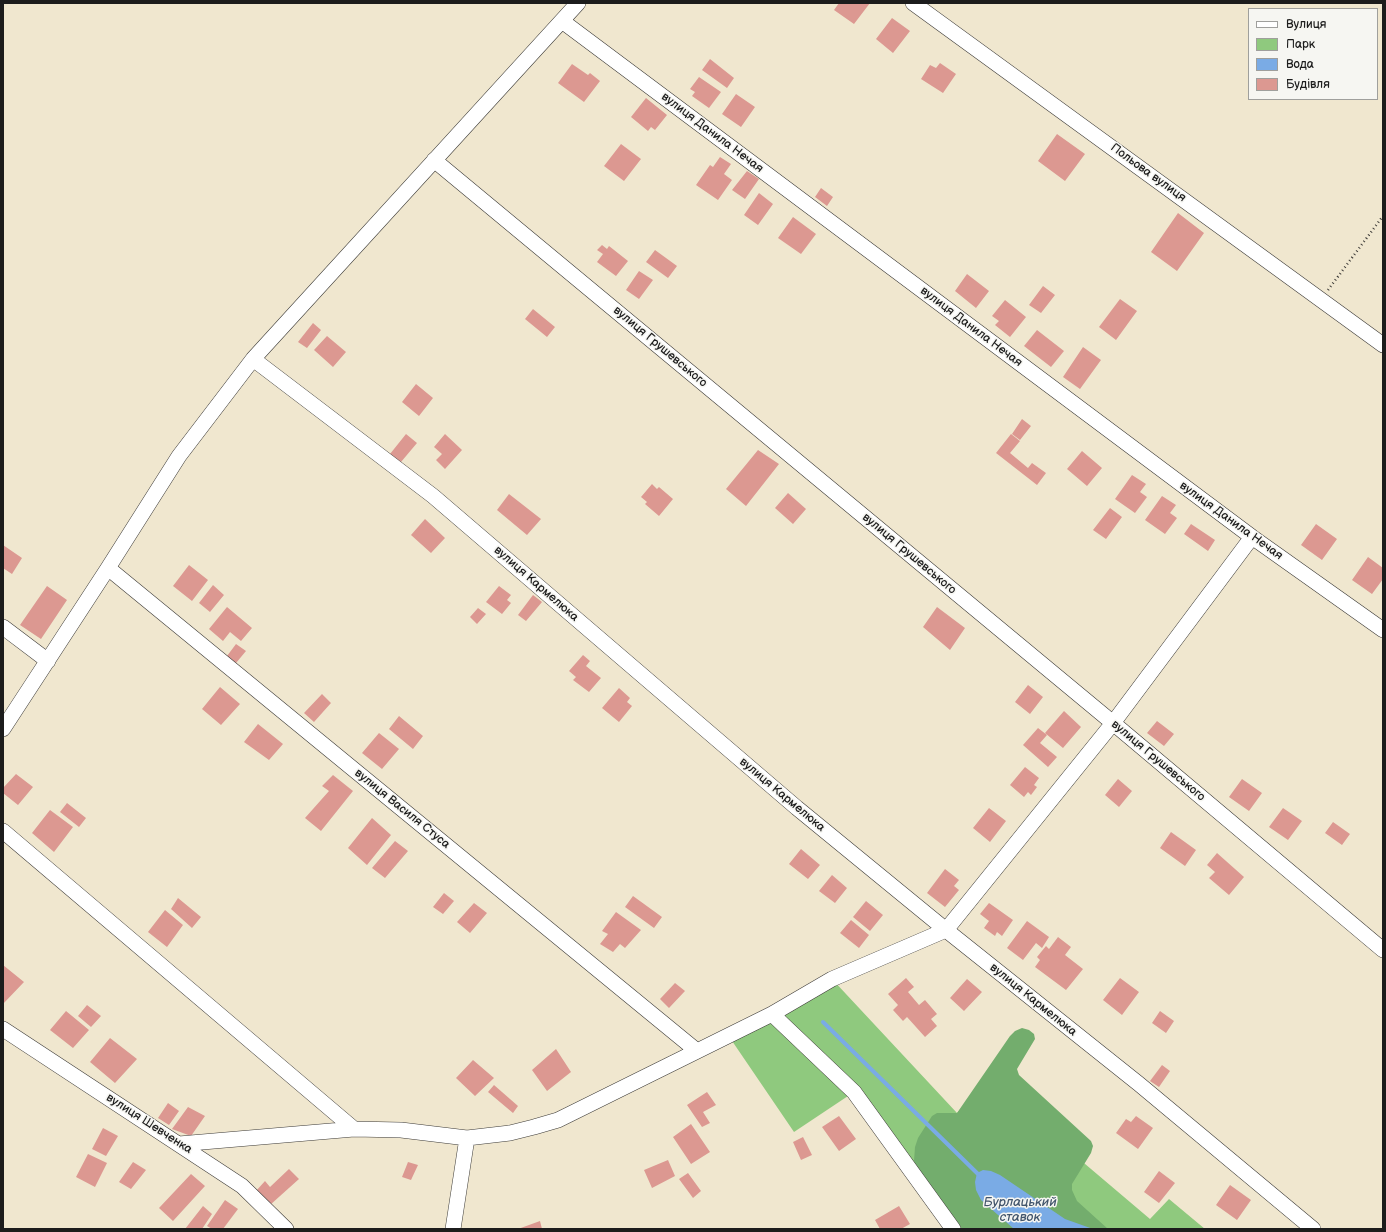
<!DOCTYPE html>
<meta charset="utf-8">
<style>
body{margin:0}
#map{position:relative;width:1386px;height:1232px;overflow:hidden;background:#f0e7cf;font-family:"Balsamiq Sans",sans-serif}
canvas{display:block}
.frame{position:absolute;inset:0;border:4px solid #1c1c1c;pointer-events:none}
.legend{position:absolute;left:1248px;top:8px;width:130px;height:92px;box-sizing:border-box;background:#f6f6f2;border:1px solid #9f9f9c;margin:0;padding:5px 7px;list-style:none;font-size:12px;color:#1c1c1c}
.legend li{display:flex;align-items:center;gap:8px;height:20px}
.legend b{width:20px;border:1px solid #9f9f9c}
</style>
<div id="map">
<canvas width="1386" height="1232"></canvas>
<div class="frame"></div>
<ul class="legend">
<li><b style="height:5px;background:#fff"></b>Вулиця</li>
<li><b style="height:11px;background:#8fc97e"></b>Парк</li>
<li><b style="height:11px;background:#7aabe5"></b>Вода</li>
<li><b style="height:11px;background:#dc9891"></b>Будівля</li>
</ul>
</div>
<script>
const g = document.querySelector('canvas').getContext('2d');
g.lineJoin = 'round';
function fill(path, color) {
  g.fillStyle = color;
  g.fill(path, 'evenodd');
}
function toPath(rows) {
  const path = new Path2D();
  for (const r of rows) {
    path.moveTo(r[0], r[1]);
    for (let i = 2; i < r.length; i += 2) path.lineTo(r[i], r[i + 1]);
  }
  return path;
}
function strokePath(path, color, width, dash) {
  g.strokeStyle = color;
  g.lineWidth = width;
  g.lineCap = dash ? 'butt' : 'round';
  g.setLineDash(dash || []);
  g.stroke(path);
}
function write(font, color, halo, rows, align = 'center') {
  g.font = font + ' "Balsamiq Sans",sans-serif';
  g.lineWidth = 3;
  g.setLineDash([]);
  g.textBaseline = 'middle';
  g.strokeStyle = halo;
  g.fillStyle = color;
  for (const [text, x, y, turn = 0] of rows) {
    g.save();
    g.translate(x, y);
    g.rotate((+turn || 0) * Math.PI / 180);
    g.textAlign = isNaN(turn) ? turn : align;
    if (halo) g.strokeText(text, 0, 0);
    g.fillText(text, 0, 0);
    g.restore();
  }
}
const green = toPath([
 [832,979,957,1113,986,1080,1150,1219,1169,1199,1205,1229,953,1229,854,1092,794,1132,728,1035]
]);
const forest = toPath([
 [1022,1028,1029,1030,1034,1034,1035,1039,1017,1069,1019,1075,1091,1141,1093,1146,1091,1153,1072,1184,1072,1190,1077,1201,1108,1229,953,1229,917,1167,914,1161,915,1147,918,1138,932,1116,937,1113,957,1113,1010,1036,1015,1031]
]);
const water = toPath([
 [983,1170,991,1171,1000,1175,1065,1219,1093,1229,1014,1229,981,1200,976,1190,975,1182,977,1173]
]);
const stream = toPath([
 [823,1022,980,1176]
]);
const building = toPath([
 [839,3,870,3,854,24,834,10],
 [892,18,910,31,893,53,876,39],
 [710,59,734,78,727,88,702,70],
 [940,63,956,74,943,93,921,79,930,65,936,68],
 [572,64,588,75,590,73,600,81,584,102,558,83],
 [699,77,721,92,709,108,692,96,695,92,690,89],
 [736,94,755,107,741,127,722,114],
 [646,98,667,115,655,130,651,127,648,131,631,117],
 [1057,134,1085,154,1065,181,1038,161],
 [621,144,641,159,624,181,604,166],
 [720,157,731,164,724,174,732,180,718,200,696,185,710,165,713,167],
 [747,171,759,179,745,199,732,190],
 [821,188,833,197,827,206,815,197],
 [759,193,773,204,758,225,744,215],
 [1178,213,1204,233,1177,271,1151,252],
 [793,217,816,234,801,254,778,238],
 [602,245,607,249,609,246,628,261,616,276,597,262,603,254,597,250],
 [655,250,677,266,668,278,646,262],
 [639,271,653,280,639,299,626,290],
 [967,274,989,291,976,308,955,291],
 [1043,286,1055,295,1041,313,1029,305],
 [1120,299,1137,311,1116,340,1099,327],
 [1005,300,1026,317,1010,337,995,325,999,321,992,316],
 [533,309,555,327,547,337,525,319],
 [313,323,321,330,307,348,298,342],
 [1037,330,1064,351,1051,367,1024,346],
 [327,336,346,352,333,367,314,350],
 [1083,347,1101,360,1080,389,1063,377],
 [416,384,433,398,419,416,402,402],
 [1022,419,1031,426,1020,440,1012,434],
 [406,434,417,443,401,462,390,454],
 [445,434,462,450,445,469,436,460,442,454,434,447],
 [1011,434,1020,441,1010,453,1028,468,1032,463,1046,473,1037,485,996,453],
 [758,450,779,464,746,506,726,489],
 [1082,451,1102,468,1087,486,1067,469],
 [1132,475,1146,484,1140,492,1147,497,1135,513,1115,499],
 [652,484,657,489,659,487,673,499,659,516,645,504,647,502,641,497],
 [788,493,806,509,793,524,775,508],
 [509,494,541,519,527,535,497,510],
 [1162,496,1176,505,1170,513,1177,518,1165,534,1145,520],
 [1110,508,1122,517,1106,539,1093,530],
 [425,519,445,538,431,553,411,535],
 [1191,524,1215,540,1208,551,1184,534],
 [1316,524,1337,539,1322,560,1301,545],
 [3,545,22,558,12,574,3,568],
 [1368,557,1383,568,1383,579,1372,594,1352,580],
 [189,565,208,580,192,601,173,586],
 [213,585,224,595,210,612,199,603],
 [47,586,67,600,41,639,20,625],
 [499,586,511,595,507,600,511,603,502,614,486,602],
 [533,595,542,602,526,621,518,615],
 [227,607,252,628,241,641,230,632,223,641,209,629],
 [937,607,965,628,950,650,923,627],
 [478,608,486,614,477,624,470,617],
 [236,644,246,651,236,663,227,656],
 [583,655,590,661,586,666,601,678,589,692,573,680,576,677,569,671],
 [1028,685,1043,697,1030,714,1015,702],
 [220,687,240,704,221,725,202,709],
 [619,688,630,698,627,702,632,706,619,722,602,708],
 [322,694,331,703,314,722,304,713],
 [1064,711,1081,727,1063,748,1045,733],
 [399,716,423,736,413,749,389,729],
 [1157,721,1174,734,1164,746,1147,733],
 [258,724,283,744,269,760,244,742],
 [1038,728,1047,735,1040,743,1057,757,1048,767,1023,745],
 [379,733,399,749,382,769,362,753],
 [1025,767,1039,778,1034,785,1037,787,1031,795,1028,792,1024,797,1010,785],
 [16,774,33,787,18,805,3,793,3,788],
 [333,775,353,791,321,831,305,818,329,791,322,786],
 [1118,779,1132,791,1119,807,1105,795],
 [1242,779,1262,793,1249,811,1229,797],
 [67,803,86,818,79,827,60,812],
 [989,808,1006,821,990,842,973,828],
 [1283,808,1302,821,1288,840,1269,827],
 [50,810,73,827,54,852,32,833],
 [372,818,391,835,367,865,348,848],
 [1333,822,1350,834,1342,845,1325,833],
 [1171,832,1196,850,1185,866,1160,848],
 [395,841,408,851,385,878,372,868],
 [801,849,820,865,808,879,789,864],
 [1217,853,1244,877,1229,895,1209,878,1215,872,1207,865],
 [945,869,959,880,954,886,959,890,945,907,927,893],
 [832,875,847,888,835,903,819,891],
 [444,893,454,901,443,914,433,907],
 [633,896,662,917,654,928,625,907],
 [178,898,201,917,192,928,171,909],
 [866,901,883,915,870,931,853,917],
 [474,903,487,913,470,933,457,922],
 [989,903,1013,920,1002,936,997,932,995,936,984,928,989,921,980,914],
 [165,910,183,925,167,947,148,932],
 [616,912,641,930,625,948,620,944,613,952,600,944,608,934,602,931],
 [851,920,869,935,859,948,840,933],
 [1027,921,1049,937,1042,948,1036,943,1023,960,1007,948],
 [1058,937,1071,947,1065,955,1083,969,1066,990,1035,967,1040,960,1037,957,1046,946,1049,949],
 [3,965,24,982,3,1004],
 [906,978,914,987,908,992,919,1005,925,1000,937,1014,931,1019,937,1026,925,1037,907,1017,903,1021,893,1010,898,1005,888,994],
 [1120,978,1139,992,1122,1015,1103,1000],
 [967,979,982,992,964,1011,950,998],
 [675,983,685,991,669,1008,660,999],
 [87,1005,101,1016,91,1027,78,1016],
 [66,1011,89,1030,73,1048,50,1030],
 [1160,1011,1174,1021,1166,1033,1152,1023],
 [110,1038,137,1059,115,1083,90,1062],
 [556,1049,571,1072,547,1091,532,1070],
 [473,1060,494,1078,475,1096,456,1078],
 [1162,1065,1170,1071,1159,1087,1150,1081],
 [494,1085,518,1106,513,1113,488,1092],
 [707,1092,716,1105,703,1112,710,1123,702,1127,687,1105],
 [168,1103,179,1111,169,1125,158,1118],
 [188,1107,205,1116,191,1136,172,1129],
 [839,1116,856,1139,839,1151,822,1127],
 [1136,1116,1153,1128,1138,1149,1116,1133,1126,1119,1131,1122],
 [691,1124,710,1152,691,1164,673,1137],
 [103,1128,118,1136,106,1156,92,1149],
 [803,1137,812,1155,801,1160,793,1142],
 [88,1154,107,1163,95,1187,76,1177],
 [668,1160,675,1176,652,1188,644,1170],
 [133,1162,146,1170,131,1189,119,1182],
 [408,1162,418,1165,411,1180,402,1177],
 [289,1169,299,1179,270,1205,256,1191,265,1181,270,1187],
 [1159,1171,1175,1183,1159,1203,1144,1192],
 [688,1173,701,1191,693,1198,679,1179],
 [191,1174,205,1186,173,1221,159,1208],
 [1230,1185,1251,1200,1237,1220,1216,1205],
 [225,1200,238,1209,223,1229,212,1229,207,1226],
 [203,1206,212,1214,202,1229,185,1229],
 [899,1206,910,1224,901,1229,880,1229,875,1220],
 [540,1221,542,1229,518,1229]
]);
const path = toPath([
 [1328,290,1383,216]
]);
const minor = toPath([
 [913,3,1383,345],
 [562,21,1252,537,1383,630],
 [434,160,1113,723,1383,950],
 [253,359,433,496,797,808,946,930,1139,1084,1313,1229],
 [108,568,697,1051],
 [3,627,48,661],
 [3,729,108,568,179,456,253,359,578,3],
 [3,831,354,1129],
 [772,1014,854,1092,953,1229],
 [3,1029,242,1186,286,1229],
 [179,1144,354,1129,401,1130,467,1138,510,1133,534,1127,558,1120,772,1014,832,979,946,930,1113,723,1252,537],
 [453,1229,467,1138]
]);
const streetNames = [
 ["вулиця Данила Нечая",712,133,37],
 ["Польова вулиця",1148,173,36],
 ["вулиця Данила Нечая",971,327,37],
 ["вулиця Грушевського",660,347,40],
 ["вулиця Данила Нечая",1231,521,36],
 ["вулиця Грушевського",909,554,40],
 ["вулиця Кармелюка",536,584,41],
 ["вулиця Грушевського",1158,761,40],
 ["вулиця Кармелюка",782,795,40],
 ["вулиця Василя Стуса",402,809,39],
 ["вулиця Кармелюка",1033,1000,39],
 ["вулиця Шевченка",149,1124,33]
];
const waterNames = [
 ["Бурлацький",1020,1203],
 ["ставок",1020,1218]
];
fill(green, '#8fc97e');
fill(forest, '#73ad6d');
fill(water, '#7aabe5');
strokePath(stream, '#7aabe5', 4);
fill(building, '#dc9891');
strokePath(minor, '#3c3a37', 16);
strokePath(path, '#3c3a37', 2.5, [1, 3]);
strokePath(minor, '#fff', 15);
write('12px', '#1c1c1c', '#f6f6f2', streetNames);
write('italic 13px', '#42556c', '#f6f6f2', waterNames);
</script>
